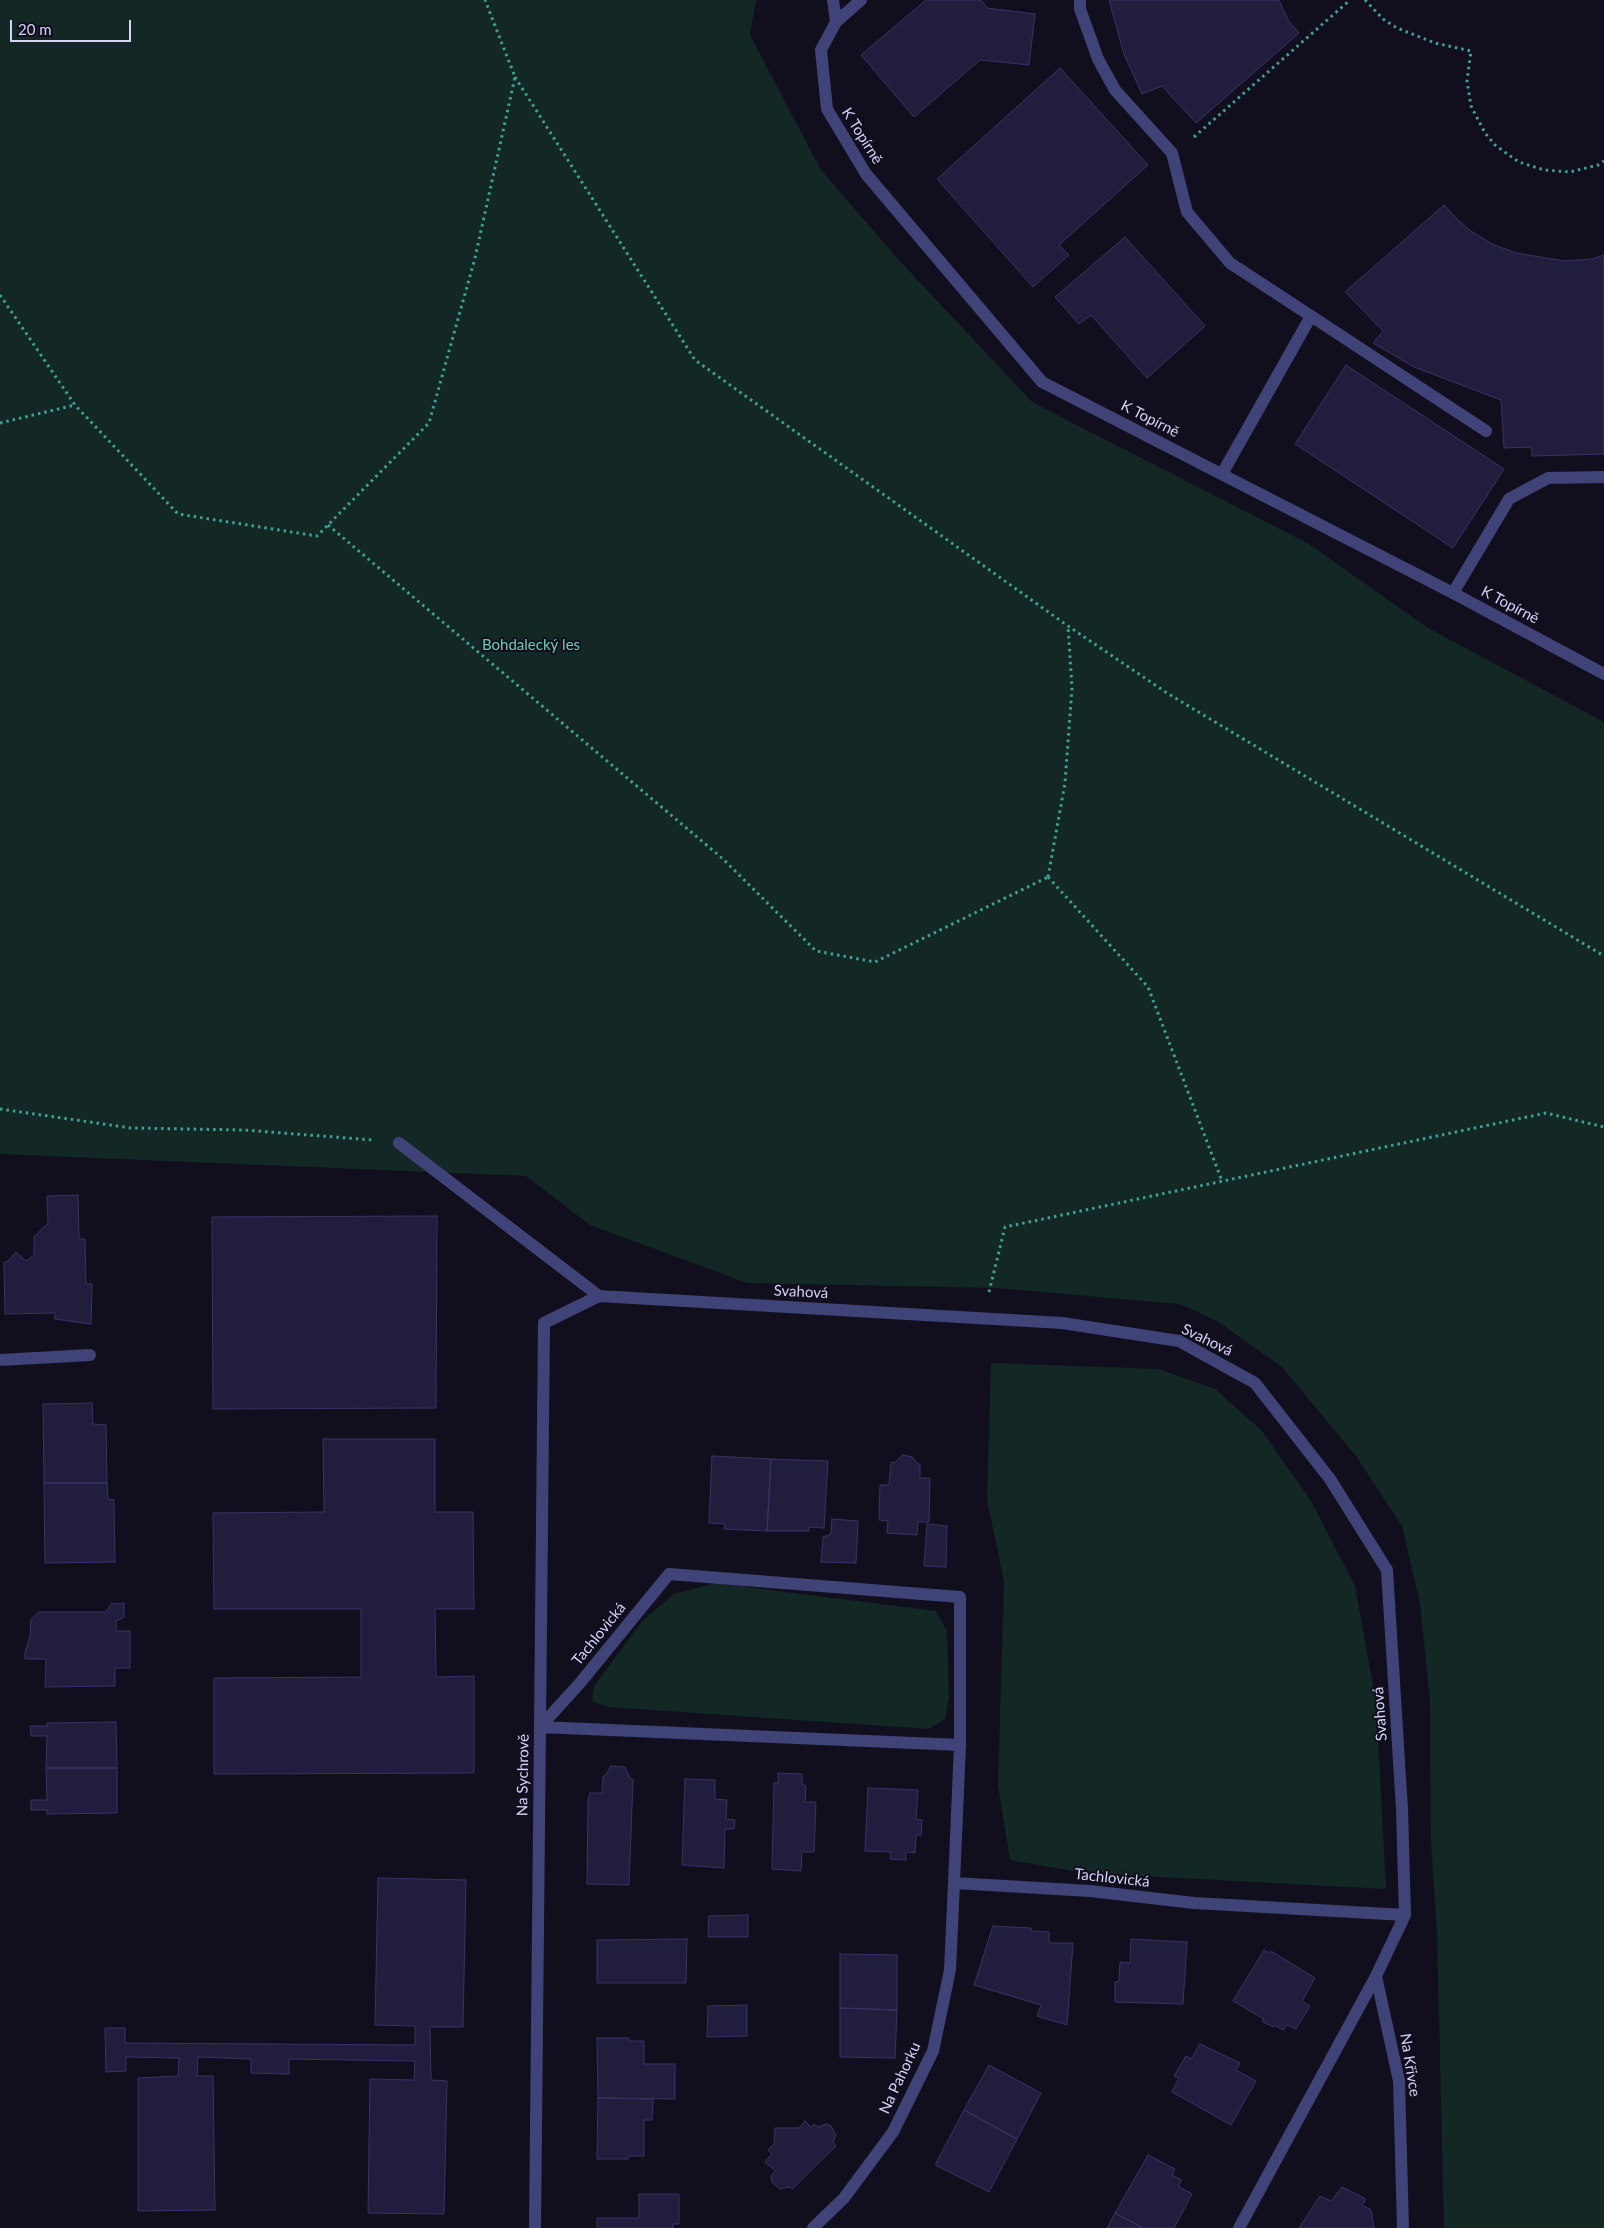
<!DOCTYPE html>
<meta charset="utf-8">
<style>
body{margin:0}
#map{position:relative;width:1604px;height:2228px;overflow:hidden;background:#110f1e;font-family:Lato,sans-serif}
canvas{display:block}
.scale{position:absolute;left:10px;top:20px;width:121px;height:22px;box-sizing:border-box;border:2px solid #d4d3f9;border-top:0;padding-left:6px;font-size:15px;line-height:18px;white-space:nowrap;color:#d4d3f9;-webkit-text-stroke:4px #110f1e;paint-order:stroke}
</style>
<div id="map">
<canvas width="1604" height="2228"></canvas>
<div class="scale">20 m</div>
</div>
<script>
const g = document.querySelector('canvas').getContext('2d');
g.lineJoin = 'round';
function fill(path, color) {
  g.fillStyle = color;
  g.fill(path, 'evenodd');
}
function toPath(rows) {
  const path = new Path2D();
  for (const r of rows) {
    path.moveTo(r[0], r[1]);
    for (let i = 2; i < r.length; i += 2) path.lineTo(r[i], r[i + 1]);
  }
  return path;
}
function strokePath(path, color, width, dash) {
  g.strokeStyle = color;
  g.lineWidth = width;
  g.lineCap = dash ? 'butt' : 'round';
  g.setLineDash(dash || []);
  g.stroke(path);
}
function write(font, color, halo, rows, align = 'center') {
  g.font = font + ' Lato,sans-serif';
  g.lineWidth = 4;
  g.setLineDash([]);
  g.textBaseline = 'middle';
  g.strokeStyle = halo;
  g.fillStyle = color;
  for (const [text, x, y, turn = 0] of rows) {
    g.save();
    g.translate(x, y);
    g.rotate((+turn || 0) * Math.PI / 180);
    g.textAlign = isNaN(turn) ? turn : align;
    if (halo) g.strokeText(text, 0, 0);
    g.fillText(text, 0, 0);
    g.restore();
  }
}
const green = toPath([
 [0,0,756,0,750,35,821,170,897,258,1032,402,1309,544,1428,628,1604,722,1604,2228,1444,2228,1437,1933,1431,1842,1430,1701,1420,1603,1402,1526,1356,1456,1282,1367,1217,1321,1180,1304,996,1288,747,1283,590,1225,526,1176,0,1154],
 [991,1363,1159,1369,1215,1389,1262,1431,1311,1501,1355,1586,1376,1702,1386,1889,1085,1873,1010,1860,998,1786,1004,1581,987,1500],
 [715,1583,936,1611,947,1631,949,1697,945,1719,929,1729,608,1707,592,1701,594,1686,643,1620,674,1594]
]);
const building = toPath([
 [926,0,981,0,987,8,1035,14,1029,65,980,60,914,117,861,55,926,0],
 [1109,0,1279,0,1288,20,1299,33,1196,123,1162,86,1142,94,1124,54,1109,0],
 [1060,68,1148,165,1059,245,1069,255,1033,287,937,179,1060,68],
 [1444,205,1458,220,1471,231,1492,244,1516,253,1565,261,1592,259,1604,255,1604,454,1532,456,1531,447,1504,448,1501,400,1414,367,1373,343,1383,331,1345,292,1444,205],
 [1125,237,1205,326,1147,378,1091,315,1079,324,1055,297,1125,237],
 [1346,365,1504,469,1453,548,1295,444,1346,365],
 [78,1195,79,1239,85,1239,86,1284,92,1284,91,1324,55,1319,55,1313,5,1314,4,1262,7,1262,16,1252,26,1261,34,1255,34,1237,48,1223,47,1196,78,1195],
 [437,1216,436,1408,213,1409,212,1217,437,1216],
 [92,1403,93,1424,106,1425,107,1483,44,1483,43,1404,92,1403],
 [323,1439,435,1439,435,1512,473,1512,474,1609,435,1609,436,1677,474,1676,474,1773,214,1774,214,1678,361,1677,361,1609,214,1609,213,1513,324,1512,323,1439],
 [903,1455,912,1457,918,1464,920,1464,920,1478,930,1478,929,1522,918,1522,917,1535,887,1533,888,1521,879,1520,880,1485,889,1485,891,1462,894,1463,903,1455],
 [712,1456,771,1459,767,1531,724,1529,725,1524,709,1523,712,1456],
 [771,1459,828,1461,824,1528,809,1527,809,1531,767,1531,771,1459],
 [44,1483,107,1483,108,1499,114,1500,115,1562,45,1563,44,1483],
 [832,1519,858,1521,856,1563,821,1562,823,1537,831,1534,832,1519],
 [927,1524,947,1526,946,1567,924,1566,927,1524],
 [124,1603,124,1617,116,1621,116,1631,130,1631,130,1668,115,1668,115,1686,45,1687,46,1659,25,1659,25,1652,30,1637,31,1620,39,1612,106,1612,111,1604,124,1603],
 [116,1722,117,1768,46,1768,47,1736,31,1736,30,1726,47,1726,47,1723,116,1722],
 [611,1766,625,1767,630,1778,633,1780,629,1885,587,1884,588,1800,590,1793,602,1793,603,1776,605,1776,611,1766],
 [46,1768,117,1768,117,1813,47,1814,47,1810,31,1810,31,1800,47,1800,46,1768],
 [778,1773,802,1774,802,1784,806,1786,805,1802,816,1802,814,1852,802,1852,801,1871,772,1869,774,1783,778,1783,778,1773],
 [685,1779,715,1780,715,1799,727,1800,726,1819,735,1820,734,1829,725,1829,724,1868,682,1865,685,1779],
 [868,1788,918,1790,916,1819,922,1820,921,1835,916,1835,915,1853,906,1852,906,1860,890,1859,891,1852,865,1851,868,1788],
 [378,1878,466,1880,463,2027,430,2027,431,2080,447,2081,444,2214,368,2213,370,2079,414,2080,415,2061,289,2059,289,2074,251,2073,251,2059,198,2057,197,2076,213,2076,215,2210,138,2211,138,2078,178,2076,179,2058,126,2057,126,2071,106,2072,105,2028,125,2028,125,2043,415,2045,415,2026,375,2025,378,1878],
 [748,1915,748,1937,708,1937,709,1916,748,1915],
 [993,1926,1031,1928,1031,1931,1049,1932,1049,1943,1073,1943,1067,2025,1037,2016,1041,2005,974,1985,993,1926],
 [687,1939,686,1983,597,1983,597,1940,687,1939],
 [1131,1939,1187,1942,1183,2004,1115,2002,1115,1982,1119,1981,1120,1962,1130,1963,1131,1939],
 [1264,1950,1270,1953,1271,1951,1315,1978,1302,2001,1310,2006,1296,2029,1287,2025,1283,2030,1274,2025,1273,2027,1262,2021,1264,2019,1233,2001,1264,1950],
 [840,1954,897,1955,897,2010,840,2008,840,1954],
 [747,2005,747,2036,707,2037,708,2006,747,2005],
 [840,2008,897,2010,895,2058,840,2057,840,2008],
 [597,2038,629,2038,629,2041,644,2041,644,2064,675,2064,675,2099,598,2098,597,2038],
 [1200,2044,1240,2063,1236,2070,1256,2081,1231,2125,1172,2092,1179,2078,1174,2076,1186,2056,1191,2059,1200,2044],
 [989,2065,1041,2093,1017,2139,964,2110,989,2065],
 [598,2098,653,2099,652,2120,644,2120,644,2156,628,2156,628,2159,597,2159,598,2098],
 [964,2110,1017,2139,989,2192,935,2165,964,2110],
 [805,2121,811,2127,814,2124,818,2127,826,2124,831,2126,836,2135,833,2142,836,2146,792,2189,789,2187,780,2189,772,2182,771,2176,775,2171,765,2162,772,2154,768,2150,774,2144,775,2128,799,2128,805,2121],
 [1148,2155,1175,2169,1172,2175,1182,2180,1178,2186,1192,2194,1174,2228,1143,2228,1115,2213,1148,2155],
 [1342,2187,1366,2199,1362,2205,1371,2210,1374,2228,1299,2228,1320,2196,1331,2201,1342,2187],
 [639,2194,679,2194,679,2224,673,2224,673,2228,597,2228,597,2218,639,2218,639,2194],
 [1115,2213,1143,2228,1107,2228,1115,2213]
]);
const path = toPath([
 [1365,0,1383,19,1397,28,1435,43,1471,51,1467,81,1471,106,1485,133,1495,145,1506,153,1519,162,1544,170,1570,172,1598,165,1604,161],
 [515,77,695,360,1068,626,1167,693,1604,956],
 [1194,137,1350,0],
 [0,295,75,405,178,514,317,536,429,423,475,258,515,77,485,0],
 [0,423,75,405],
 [328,525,723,859,816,951,875,962,1048,877],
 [1048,877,1148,987,1222,1181],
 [1048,877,1065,783,1072,688,1068,626],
 [0,1109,131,1128,244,1130,373,1140],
 [989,1292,1005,1227,1546,1113,1604,1127]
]);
const minor = toPath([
 [833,0,836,22],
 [861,0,836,22,821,50,827,109,866,174,1042,382,1453,593,1604,674],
 [1080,0,1080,9,1098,59,1115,90,1172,153,1187,212,1230,263,1311,316,1222,474],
 [1311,316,1486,431],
 [1453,593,1509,499,1548,478,1604,477],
 [399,1143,599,1296],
 [0,1360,90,1355],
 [960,1745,540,1727,580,1683,669,1574,960,1597,960,1745,954,1883,1090,1891,1194,1903,1405,1915],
 [1376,1976,1399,2081,1403,2228],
 [535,2228,544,1323,599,1296,1062,1323,1179,1341,1255,1383,1330,1479,1387,1570,1402,1809,1405,1915,1376,1976,1239,2228],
 [813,2228,844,2198,893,2132,933,2051,950,1970,954,1883]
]);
const streetNames = [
 ["K Topírně",862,136,58],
 ["K Topírně",1150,419,27],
 ["K Topírně",1510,605,28],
 ["Svahová",801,1292,3],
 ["Svahová",1207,1340,26],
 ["Tachlovická",599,1634,-51],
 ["Svahová",1380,1714,-94],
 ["Na Sychrově",523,1775,-89],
 ["Tachlovická",1112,1878,6],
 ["Na Křivce",1410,2065,81],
 ["Na Pahorku",900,2078,-65]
];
const parkNames = [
 ["Bohdalecký les",531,645]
];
fill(green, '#132725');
fill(building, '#211e3d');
strokePath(building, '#393366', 1);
strokePath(path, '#3da294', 3, [2.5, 4]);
strokePath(minor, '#404377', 12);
write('15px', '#d4d3f9', '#110f1e', streetNames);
write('15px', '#69cfad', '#110f1e', parkNames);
</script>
